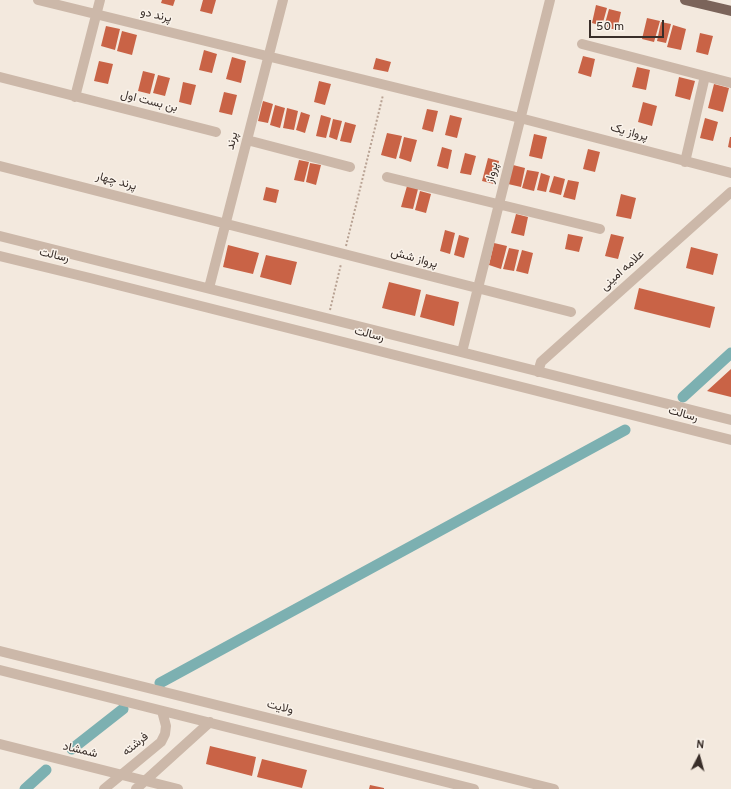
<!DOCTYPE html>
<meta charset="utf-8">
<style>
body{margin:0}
#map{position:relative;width:731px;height:789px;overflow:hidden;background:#f3e9de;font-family:Overpass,sans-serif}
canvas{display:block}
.north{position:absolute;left:679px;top:737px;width:40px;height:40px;-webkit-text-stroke:3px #faf3eb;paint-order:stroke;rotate:6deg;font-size:11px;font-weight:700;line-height:16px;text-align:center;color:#392e29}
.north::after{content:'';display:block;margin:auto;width:14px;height:18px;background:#392e29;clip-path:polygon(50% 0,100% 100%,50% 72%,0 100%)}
.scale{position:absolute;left:589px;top:20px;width:75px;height:18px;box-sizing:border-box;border:2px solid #392e29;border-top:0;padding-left:5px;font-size:12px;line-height:14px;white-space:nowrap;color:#392e29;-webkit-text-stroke:3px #faf3eb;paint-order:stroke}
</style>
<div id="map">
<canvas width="731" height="789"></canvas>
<div class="north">N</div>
<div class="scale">50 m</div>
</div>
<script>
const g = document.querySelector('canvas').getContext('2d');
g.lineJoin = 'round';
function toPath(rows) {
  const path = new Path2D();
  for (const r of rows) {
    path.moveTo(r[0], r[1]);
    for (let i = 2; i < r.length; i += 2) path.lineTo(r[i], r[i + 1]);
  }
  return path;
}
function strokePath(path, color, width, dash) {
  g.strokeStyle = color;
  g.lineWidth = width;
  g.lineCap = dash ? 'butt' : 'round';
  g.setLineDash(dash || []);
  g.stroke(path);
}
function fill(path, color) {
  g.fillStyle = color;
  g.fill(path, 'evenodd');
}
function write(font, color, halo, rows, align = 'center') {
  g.font = font + ' Overpass,Vazirmatn,sans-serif';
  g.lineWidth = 3;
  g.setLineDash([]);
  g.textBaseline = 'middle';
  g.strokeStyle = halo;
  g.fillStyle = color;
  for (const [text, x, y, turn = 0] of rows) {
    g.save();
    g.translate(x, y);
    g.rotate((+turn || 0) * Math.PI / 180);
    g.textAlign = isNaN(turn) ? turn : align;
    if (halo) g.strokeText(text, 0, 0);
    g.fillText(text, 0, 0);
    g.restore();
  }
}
const canal = toPath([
 [683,397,731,353],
 [160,683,625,430],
 [72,749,123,709],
 [25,789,46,770]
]);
const building = toPath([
 [162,0,175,0,173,6,161,3],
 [203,0,216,0,212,14,200,11],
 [596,5,607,8,602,26,592,23],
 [609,9,621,12,617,30,604,27],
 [647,18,660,21,654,42,642,39],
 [661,22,671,24,666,43,657,41],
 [673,25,686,29,681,50,667,47],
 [106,26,120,29,115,50,101,46],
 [122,31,137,35,132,55,117,51],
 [700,33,713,36,708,55,696,52],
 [204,50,217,54,212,73,199,70],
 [583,56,595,59,591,77,578,73],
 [232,57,246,61,241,83,226,79],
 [376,58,391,62,388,72,373,69],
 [99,61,113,64,108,84,94,81],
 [637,67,650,70,646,90,632,87],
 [143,71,155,74,150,94,138,91],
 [158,75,170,78,165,96,153,93],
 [679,77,695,81,690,100,675,96],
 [319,81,331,84,325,105,314,102],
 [183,82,196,85,191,105,179,102],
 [714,84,729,88,723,112,708,108],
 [224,92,237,95,232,115,219,112],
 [263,101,273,104,268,123,258,121],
 [643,102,657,106,652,126,638,122],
 [275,105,285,108,280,128,270,125],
 [287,108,298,111,294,130,283,128],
 [427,109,438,111,433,132,422,129],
 [301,112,310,115,305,133,296,130],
 [321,115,331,118,326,138,316,136],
 [450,115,462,118,457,138,445,135],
 [705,118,718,122,713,141,700,138],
 [333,119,342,121,337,140,329,137],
 [345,122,356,125,351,143,340,141],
 [387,133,402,136,396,159,381,155],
 [534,134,547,137,542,159,529,156],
 [404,137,417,140,411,162,399,158],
 [730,137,731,137,731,148,728,147],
 [442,147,452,150,448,169,437,166],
 [588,149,600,152,595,172,583,169],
 [465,153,476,156,471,175,460,173],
 [488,158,499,161,494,184,482,181],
 [299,160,309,162,304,182,294,180],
 [310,163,321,165,316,185,306,182],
 [513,165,525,168,521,187,508,184],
 [527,170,539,172,534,191,522,188],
 [541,173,550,176,546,192,537,190],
 [554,176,565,179,561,195,549,192],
 [568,180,579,182,575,200,563,197],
 [407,186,418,189,413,209,401,207],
 [266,187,279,190,276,203,263,200],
 [420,191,431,194,426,213,415,210],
 [621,194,636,198,631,219,616,216],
 [516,214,528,217,524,236,511,233],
 [445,230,455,233,450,254,440,251],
 [568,234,583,237,579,252,565,249],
 [611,234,624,237,618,259,605,256],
 [459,235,469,238,464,258,454,255],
 [494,243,507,246,501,269,489,265],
 [228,245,259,253,253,274,223,267],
 [691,247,718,254,713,275,686,268],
 [509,248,519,250,514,271,503,269],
 [522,250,533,253,528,274,516,271],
 [266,255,297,262,291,285,260,277],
 [389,282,421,290,415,316,382,308],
 [639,288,715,307,710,328,634,309],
 [426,294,459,302,454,326,420,317],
 [731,369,731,397,707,391],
 [210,746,256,757,252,776,206,764],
 [262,759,307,770,302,788,257,777],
 [370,785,384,788,384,789,369,789]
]);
const path = toPath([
 [346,246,383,95],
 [330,310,341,264]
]);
const minor = toPath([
 [38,0,520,118,731,173],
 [582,44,731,83],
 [0,77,216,132],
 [75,97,100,0],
 [247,140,350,167],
 [685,162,705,76],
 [0,166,571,312],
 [387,177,600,229],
 [0,236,731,420],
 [0,256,90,278,731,440],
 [209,288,283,0],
 [462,352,550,0],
 [538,372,541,362,731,192],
 [0,651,554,789],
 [0,670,474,789],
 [0,744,178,789],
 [104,789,161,742,165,734,166,726,162,711],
 [136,789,210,722]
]);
const major = toPath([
 [685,0,731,11]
]);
const streetNames = [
 ["پرند دو",156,16,13],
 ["بن بست اول",149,102,14],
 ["پرواز یک",629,133,15],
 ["پرند",233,141,-76],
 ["پرواز",493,173,-76],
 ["پرند چهار",116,182,15],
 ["رسالت",54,256,13],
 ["پرواز شش",414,259,15],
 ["علامه امینی",623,271,-42],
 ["رسالت",369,335,14],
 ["رسالت",683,415,15],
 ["ولایت",280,708,14],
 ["فرشته",136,745,-39],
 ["شمشاد",80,751,13]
];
strokePath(canal, '#7cb0b1', 11);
fill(building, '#c96346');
strokePath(path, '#b8a293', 2, [2, 2]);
strokePath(minor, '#ccb8a9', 10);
strokePath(major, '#7b645a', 10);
write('12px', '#392e29', '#faf3eb', streetNames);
</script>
